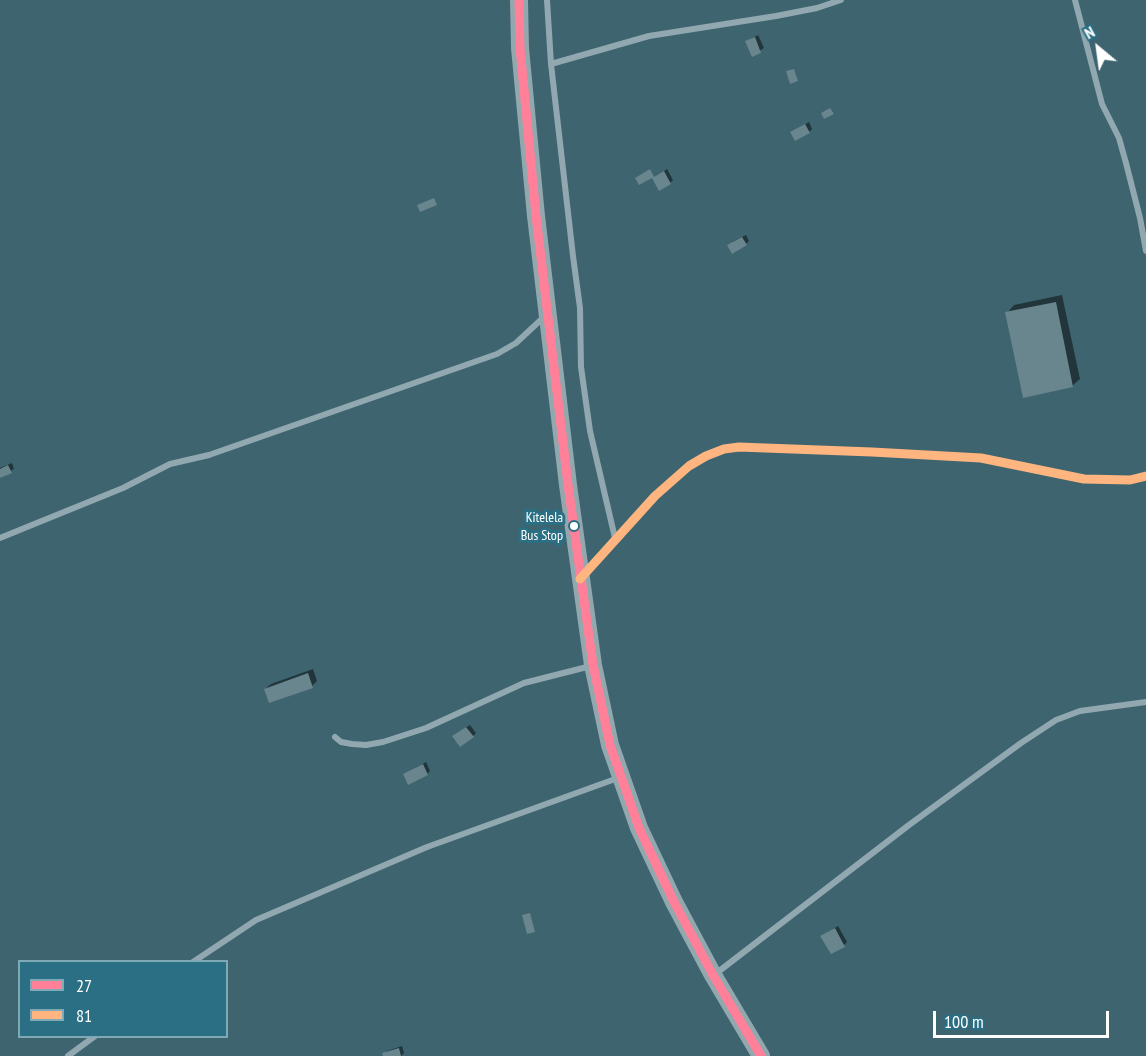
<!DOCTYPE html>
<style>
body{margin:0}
#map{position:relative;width:1146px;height:1056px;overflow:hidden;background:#3e6470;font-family:"PT Sans Narrow",sans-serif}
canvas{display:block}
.legend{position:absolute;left:18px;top:960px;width:210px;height:78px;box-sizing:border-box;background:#2a6f84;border:2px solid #7fa9b5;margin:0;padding:8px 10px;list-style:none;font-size:18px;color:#fff}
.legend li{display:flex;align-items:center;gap:12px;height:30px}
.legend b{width:30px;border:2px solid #7fa9b5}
.north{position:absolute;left:1068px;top:18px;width:60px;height:60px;-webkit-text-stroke:4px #2a6f84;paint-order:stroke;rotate:331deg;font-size:16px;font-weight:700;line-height:24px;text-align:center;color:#fff}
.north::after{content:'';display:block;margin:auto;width:21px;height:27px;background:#fff;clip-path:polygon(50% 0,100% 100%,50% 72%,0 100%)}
.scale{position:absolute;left:933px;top:1011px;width:176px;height:27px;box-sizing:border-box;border:3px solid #fff;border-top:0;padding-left:8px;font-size:18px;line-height:21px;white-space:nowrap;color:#fff;-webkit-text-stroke:4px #2a6f84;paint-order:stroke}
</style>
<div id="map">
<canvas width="1146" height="1056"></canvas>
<ul class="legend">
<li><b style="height:8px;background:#ff8098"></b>27</li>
<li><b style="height:8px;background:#ffb580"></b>81</li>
</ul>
<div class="north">N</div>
<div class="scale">100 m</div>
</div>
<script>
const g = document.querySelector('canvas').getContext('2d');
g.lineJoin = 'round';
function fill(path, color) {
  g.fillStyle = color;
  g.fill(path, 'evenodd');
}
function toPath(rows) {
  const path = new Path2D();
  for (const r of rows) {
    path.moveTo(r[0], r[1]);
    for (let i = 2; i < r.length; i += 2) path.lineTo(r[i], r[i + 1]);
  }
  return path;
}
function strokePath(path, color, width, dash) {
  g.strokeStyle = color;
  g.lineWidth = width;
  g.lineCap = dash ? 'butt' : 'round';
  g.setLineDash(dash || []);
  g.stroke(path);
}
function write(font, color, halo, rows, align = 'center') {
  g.font = font + ' "PT Sans Narrow",sans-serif';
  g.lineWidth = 6;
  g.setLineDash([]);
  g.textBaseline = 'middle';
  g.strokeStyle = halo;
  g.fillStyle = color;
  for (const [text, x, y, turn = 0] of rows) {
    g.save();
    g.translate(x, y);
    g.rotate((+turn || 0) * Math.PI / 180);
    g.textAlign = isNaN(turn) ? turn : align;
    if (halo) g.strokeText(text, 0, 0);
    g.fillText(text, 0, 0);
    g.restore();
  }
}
const shadow = toPath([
 [758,35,764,48,752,55,747,41],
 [809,122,812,129,809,132,792,132],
 [667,169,673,180,670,183,654,178],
 [746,235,749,241,746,244,732,242],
 [1062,295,1080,379,1072,386,1007,313,1014,305],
 [12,463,14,469,0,477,0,468],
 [313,669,317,681,312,686,265,689,271,684],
 [470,725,476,733,473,736,457,733],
 [426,762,430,771,427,774,405,774],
 [838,926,847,942,844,945,822,936],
 [402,1046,404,1053,401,1056,384,1056,384,1054,387,1051]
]);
const building = toPath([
 [755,37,761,53,752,57,745,41],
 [794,69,798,81,790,84,786,71],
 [830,108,834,114,824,119,821,113],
 [805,124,810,133,795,141,790,132],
 [650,169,654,177,664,171,671,184,659,191,652,178,639,185,635,178],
 [434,198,437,205,420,212,417,205],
 [742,237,747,245,732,254,727,245],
 [1056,302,1073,387,1023,398,1005,312],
 [8,465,12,473,0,478,0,469],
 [308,673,313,688,269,703,264,689],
 [466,727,474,737,460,747,452,736],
 [423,764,428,775,408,785,403,774],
 [530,913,535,932,527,934,522,915],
 [835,928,845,947,831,954,820,936],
 [399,1048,401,1056,383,1056,382,1053]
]);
const street = toPath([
 [547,0,551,64,573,256,580,308,581,367,590,431,615,538],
 [1075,0,1102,104,1119,138,1126,163,1140,218,1146,251],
 [551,64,649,36,776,16,817,8,841,0],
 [0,538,123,488,170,464,209,455,497,354,516,343,545,316],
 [585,574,655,496,689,466,706,456,724,449,739,447,872,452,981,458,1084,479,1130,480,1146,476],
 [335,737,341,742,352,744,366,745,383,742,426,728,524,683,591,666],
 [193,962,256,920,427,847,618,778],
 [714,975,909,825,1021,743,1056,720,1080,711,1146,702],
 [68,1056,95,1036]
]);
const highway = toPath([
 [519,0,520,48,536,216,568,485,593,665,610,745,639,828,674,902,713,975,761,1056]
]);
const bus1 = toPath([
 [519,0,520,48,536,216,568,485,593,665,610,745,639,828,674,902,713,975,761,1056]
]);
const bus2 = toPath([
 [580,579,655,496,689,466,706,456,724,449,739,447,872,452,981,458,1084,479,1130,480,1146,476]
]);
const markers = [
 [574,526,5,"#fff"]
];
const busNames = [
 ["Kitelela",563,518],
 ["Bus Stop",563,536]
];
fill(shadow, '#0007');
fill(building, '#69858e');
strokePath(street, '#91a8b0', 6);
strokePath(highway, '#91a8ae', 18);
strokePath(bus1, '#ff8098', 9);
strokePath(bus2, '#ffb580', 9);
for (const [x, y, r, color] of markers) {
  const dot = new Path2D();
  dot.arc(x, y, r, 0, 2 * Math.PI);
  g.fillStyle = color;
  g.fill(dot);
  strokePath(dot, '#2a6f84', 2);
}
write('14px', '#fff', '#2a6f84', busNames, 'right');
</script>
